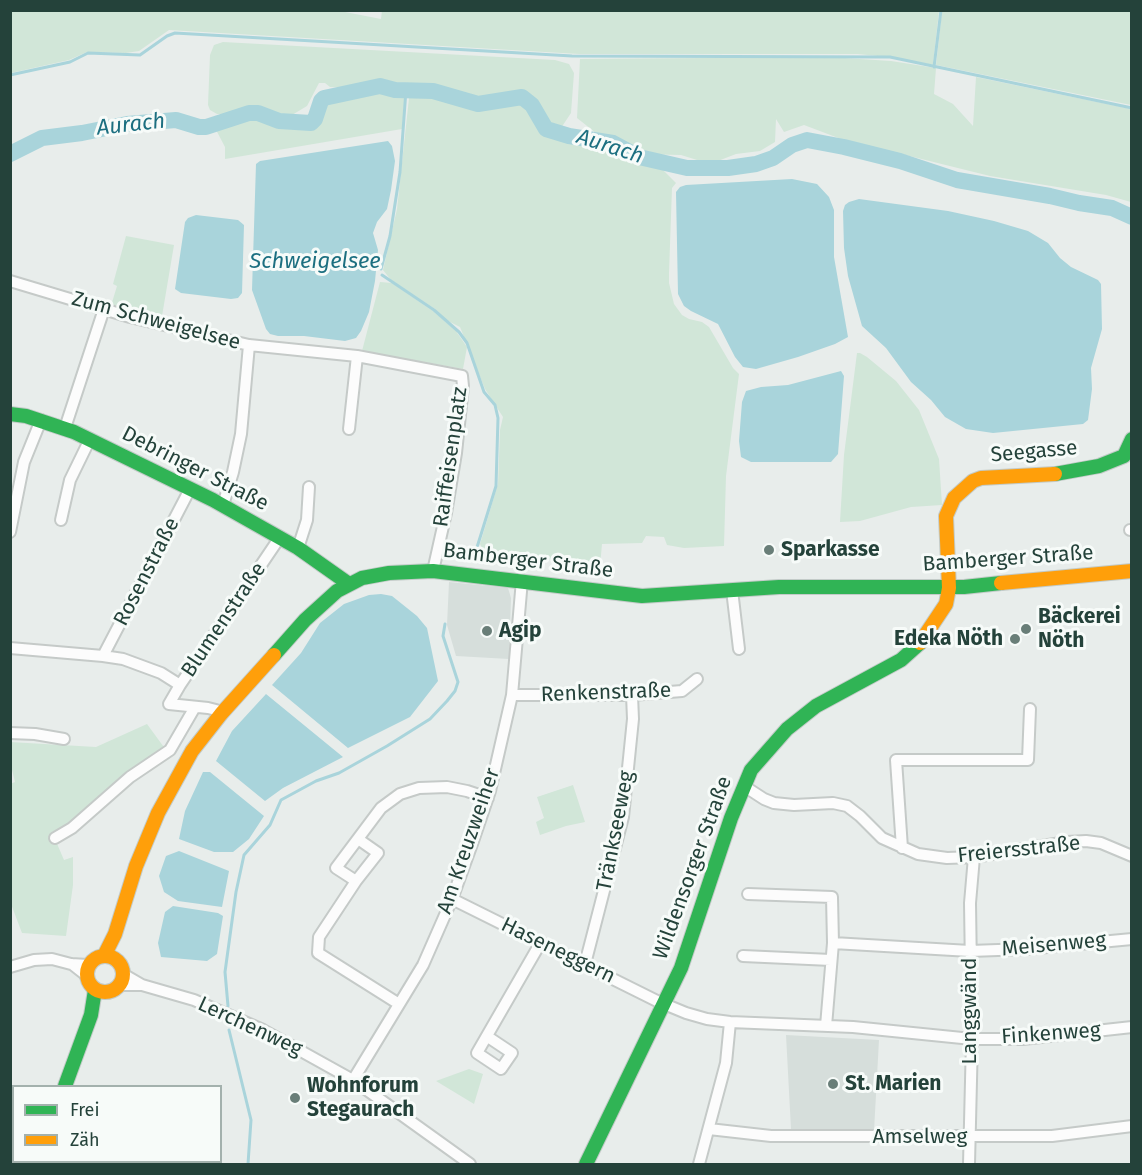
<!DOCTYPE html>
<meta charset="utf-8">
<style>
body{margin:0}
#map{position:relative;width:1142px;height:1175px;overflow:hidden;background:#e8edeb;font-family:"Fira Sans",sans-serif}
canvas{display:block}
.frame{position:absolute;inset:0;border:12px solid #24423a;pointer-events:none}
.legend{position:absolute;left:12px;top:1085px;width:210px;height:78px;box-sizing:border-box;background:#f7fbf9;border:2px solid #a3b1ad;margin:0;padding:8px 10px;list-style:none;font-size:18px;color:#24423a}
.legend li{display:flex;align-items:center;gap:12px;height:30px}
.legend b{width:30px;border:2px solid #a3b1ad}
</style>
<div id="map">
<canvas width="1142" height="1175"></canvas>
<div class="frame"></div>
<ul class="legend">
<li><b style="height:8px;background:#30b455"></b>Frei</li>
<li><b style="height:8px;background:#ff9f0a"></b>Zäh</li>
</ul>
</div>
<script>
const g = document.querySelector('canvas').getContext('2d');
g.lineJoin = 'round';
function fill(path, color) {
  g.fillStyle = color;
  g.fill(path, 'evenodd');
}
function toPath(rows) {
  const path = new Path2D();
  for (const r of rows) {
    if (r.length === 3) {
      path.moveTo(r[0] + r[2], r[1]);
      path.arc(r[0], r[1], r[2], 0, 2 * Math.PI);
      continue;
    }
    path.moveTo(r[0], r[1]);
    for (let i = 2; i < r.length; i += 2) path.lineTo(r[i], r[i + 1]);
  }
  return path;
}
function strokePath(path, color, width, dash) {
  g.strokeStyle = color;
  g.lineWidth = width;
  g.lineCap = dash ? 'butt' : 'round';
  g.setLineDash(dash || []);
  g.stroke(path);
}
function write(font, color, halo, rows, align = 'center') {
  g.font = font + ' "Fira Sans",sans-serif';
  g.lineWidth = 6;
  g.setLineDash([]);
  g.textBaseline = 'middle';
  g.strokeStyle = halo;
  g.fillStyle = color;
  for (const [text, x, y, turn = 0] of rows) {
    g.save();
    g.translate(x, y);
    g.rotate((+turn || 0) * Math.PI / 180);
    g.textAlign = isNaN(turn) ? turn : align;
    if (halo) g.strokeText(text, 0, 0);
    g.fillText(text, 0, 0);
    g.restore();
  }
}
const built = toPath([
 [449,582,508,588,511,598,509,659,456,656,447,625],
 [786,1035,879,1040,874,1131,791,1129]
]);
const green = toPath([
 [340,11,381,19,382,10,939,11,933,65,897,58,858,54,579,54,169,30,139,51,126,53,87,52,69,60,11,73,11,11],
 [942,11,1131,11,1131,105,936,65],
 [223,42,555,60,569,64,574,73,571,113,561,128,558,129,554,127,545,119,537,104,527,96,514,95,489,100,473,99,454,95,439,89,400,86,375,80,345,88,330,87,325,83,319,83,307,106,292,115,282,116,257,107,228,114,217,114,210,110,208,105,210,55,214,45],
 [829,57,891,61,936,68,934,94,953,104,973,126,976,77,1131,109,1131,202,1106,195,990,176,841,139,804,125,784,132,776,119,775,142,760,151,736,154,710,164,681,155,638,154,615,140,601,137,577,118,580,59],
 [375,88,405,94,402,129,225,159,225,147,214,126,248,114,282,123,303,126,312,124,324,110,324,100,330,97,357,95,363,90],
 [427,93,438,94,446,99,461,102,475,108,494,104,522,103,541,127,552,135,613,145,643,162,659,166,676,183,672,188,669,273,669,283,674,304,682,315,689,319,702,322,709,327,733,368,739,374,726,476,724,546,684,548,667,545,664,537,646,536,642,543,602,544,600,566,488,551,482,548,480,544,498,484,500,430,503,417,485,389,460,327,444,319,435,309,391,280,383,270,397,209,409,98,416,94],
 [126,236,174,245,161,322,110,309,117,286,113,284],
 [380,282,392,283,433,311,456,331,467,347,463,369,362,351],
 [857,353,860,353,867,357,896,381,919,410,939,459,942,505,911,507,860,521,840,522,844,455],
 [147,724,166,750,128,771,69,825,52,832,64,860,73,857,73,885,66,936,22,933,11,904,10,784,15,782,11,766,10,742,96,747],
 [573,785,585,822,566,826,540,835,536,822,544,818,537,797],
 [469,1069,483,1074,474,1104,436,1081]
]);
const water = toPath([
 [388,141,392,146,395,161,391,190,387,209,377,222,373,233,378,250,375,281,369,312,361,331,356,338,345,341,304,336,278,336,270,334,266,329,252,290,256,164,260,161],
 [792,179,817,184,829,197,834,210,834,257,848,337,835,344,798,357,756,369,743,367,735,357,718,324,691,311,684,306,678,294,676,192,680,187,686,185],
 [859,199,948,211,994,221,1028,231,1048,243,1060,258,1071,267,1098,280,1101,284,1102,329,1091,368,1092,389,1088,420,1083,424,993,433,966,429,945,417,931,400,911,382,886,348,862,326,848,276,844,248,843,211,845,205,849,202],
 [196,215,238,220,244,225,242,293,238,298,231,299,181,293,175,289,185,222,188,218],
 [841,371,844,376,838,454,831,462,751,462,741,457,739,441,742,402,746,391,761,387,788,385],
 [381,594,392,596,417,616,427,628,438,681,410,717,348,748,272,685,301,653,320,623,344,604,369,595],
 [266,694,343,757,283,788,265,801,216,761,232,731],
 [203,772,210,772,264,816,249,839,233,852,214,852,179,839,185,811],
 [179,851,229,871,222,907,178,901,164,892,159,876,166,856],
 [173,906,218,913,223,916,217,954,207,961,161,957,158,943,165,912]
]);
const stream = toPath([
 [934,67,941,10],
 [10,75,70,62,88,53,140,55,167,36,175,33,572,56,890,57,1132,108],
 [381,269,390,236,400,172,406,90],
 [382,275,434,310,459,332,467,343,484,392,495,405,498,418,496,486,474,557],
 [228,1006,225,972,236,892,244,855,270,825,281,800,316,781,339,773,387,746,430,719,447,701,455,691,458,682,443,636,445,624],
 [229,1030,251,1120,248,1164]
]);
const river = toPath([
 [10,154,42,138,82,133,127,124,176,120,199,127,206,127,249,113,258,113,279,121,311,123,315,119,321,101,324,98,380,86,395,90,433,91,478,104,522,97,532,105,546,129,569,136,613,143,639,157,687,168,728,168,756,164,773,158,792,145,807,140,844,147,900,161,957,180,1050,196,1079,203,1112,208,1132,217]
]);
const street = toPath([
 [10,281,130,317,249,345,357,356,462,376,463,386,456,453,446,513,433,571],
 [65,428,104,309],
 [349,429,357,356],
 [223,505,233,472,241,434,249,345],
 [61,520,70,480,90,439],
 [1130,530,1132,530],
 [10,532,24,462,41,420],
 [298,548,307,520,309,487],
 [732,590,739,649],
 [10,648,103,656,123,659,161,673,180,685],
 [103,656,190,489],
 [512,695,632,695,682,691,697,679],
 [221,714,216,710,208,708,169,704,180,685,280,537],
 [10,733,35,734,64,739],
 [744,786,764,799,774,803,794,805,833,803,847,806,860,816,882,838,918,854,947,858,974,857,1067,842,1086,841,1101,843,1132,856],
 [55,838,72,828,130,777,170,750,195,707],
 [902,848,896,760,1028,760,1030,709],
 [356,881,378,853,358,839],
 [748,894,832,897,833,943,826,1026],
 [452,899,657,1001,686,1013,707,1019,730,1022,853,1027,972,1039,1023,1039,1132,1027],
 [833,943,970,951,1026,949,1132,939],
 [743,956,831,960],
 [72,964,86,975],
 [585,964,623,817,633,719,632,695],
 [10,967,34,960,52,959,71,964,88,965],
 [123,974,142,985,194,1000,263,1030,353,1080,470,1164],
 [119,985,142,985],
 [399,1004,318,953,319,937,356,881,336,868,381,808,400,794,419,788,447,787,467,791,488,798],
 [488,1037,512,1053,501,1069,477,1053,541,942],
 [353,1080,423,965,452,899,473,841,490,791,512,695,522,580],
 [709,1129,771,1136,1052,1136,1132,1126],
 [699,1164,726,1063,730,1022],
 [969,1164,972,1039,970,903,974,857]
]);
const fast = toPath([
 [10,414,26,416,74,432,213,500,298,548,349,584],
 [1055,474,1099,466,1124,456,1132,439],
 [274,655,305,620,337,591,362,578,389,573,433,571,642,596,779,587,964,587,1001,583],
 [65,1086,91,1015,95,990],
 [586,1164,681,968,731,818,751,770,787,729,816,706,901,660,920,643]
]);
const slow = toPath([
 [1001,583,1132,571],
 [920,643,946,604,949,588,946,516,954,498,973,481,981,478,1055,474],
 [105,974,18],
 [104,956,115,934,136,866,158,813,192,751,221,714,274,655],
 [31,1164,32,1162]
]);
const markers = [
 [769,550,6,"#697e78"],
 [1026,629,6,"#697e78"],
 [487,631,6,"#697e78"],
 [1015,639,6,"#697e78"],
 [833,1084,6,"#697e78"],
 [295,1098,6,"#697e78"]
];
const streetNames = [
 ["Zum Schweigelsee",156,321,15],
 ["Seegasse",1034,452,-5],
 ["Raiffeisenplatz",451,457,-82],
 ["Debringer Straße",195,469,27],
 ["Bamberger Straße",1008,559,-4],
 ["Bamberger Straße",528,561,7],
 ["Rosenstraße",147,572,-63],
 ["Blumenstraße",224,620,-56],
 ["Renkenstraße",606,693,-2],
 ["Tränkseeweg",616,831,-79],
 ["Am Kreuzweiher",469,841,-71],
 ["Freiersstraße",1019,850,-6],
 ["Wildensorger Straße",693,868,-70],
 ["Meisenweg",1054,945,-5],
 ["Haseneggern",558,951,26],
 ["Langgwänd",970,1011,-90],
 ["Lerchenweg",250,1027,25],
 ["Finkenweg",1051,1034,-4],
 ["Amselweg",920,1137]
];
const poiNames = [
 ["Sparkasse",781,550],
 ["Bäckerei",1038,617],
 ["Nöth",1038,641],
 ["Agip",499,631],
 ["Edeka Nöth",1003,639,"right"],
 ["St. Marien",845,1084],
 ["Wohnforum",307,1086],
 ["Stegaurach",307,1110]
];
const waterNames = [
 ["Aurach",131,125,-6],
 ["Aurach",610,147,18],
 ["Schweigelsee",315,262]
];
fill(built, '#d6dedb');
fill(green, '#d1e6d8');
fill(water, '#a9d4db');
strokePath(stream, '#a9d4db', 3);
strokePath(river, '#a9d4db', 16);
strokePath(street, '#c5cac8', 14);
strokePath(fast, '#c3cbc8', 16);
strokePath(slow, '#c3cbc8', 16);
strokePath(street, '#fcfcfc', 10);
strokePath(fast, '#30b455', 14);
strokePath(slow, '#ff9f0a', 14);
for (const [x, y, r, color] of markers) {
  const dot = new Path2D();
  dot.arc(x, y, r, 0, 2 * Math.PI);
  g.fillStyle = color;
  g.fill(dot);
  strokePath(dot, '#f7fbf9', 2);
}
write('21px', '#24423a', '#f7fbf9', streetNames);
write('bold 21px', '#24423a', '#f7fbf9', poiNames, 'left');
write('italic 22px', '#1c6f80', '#f7fbf9', waterNames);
</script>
